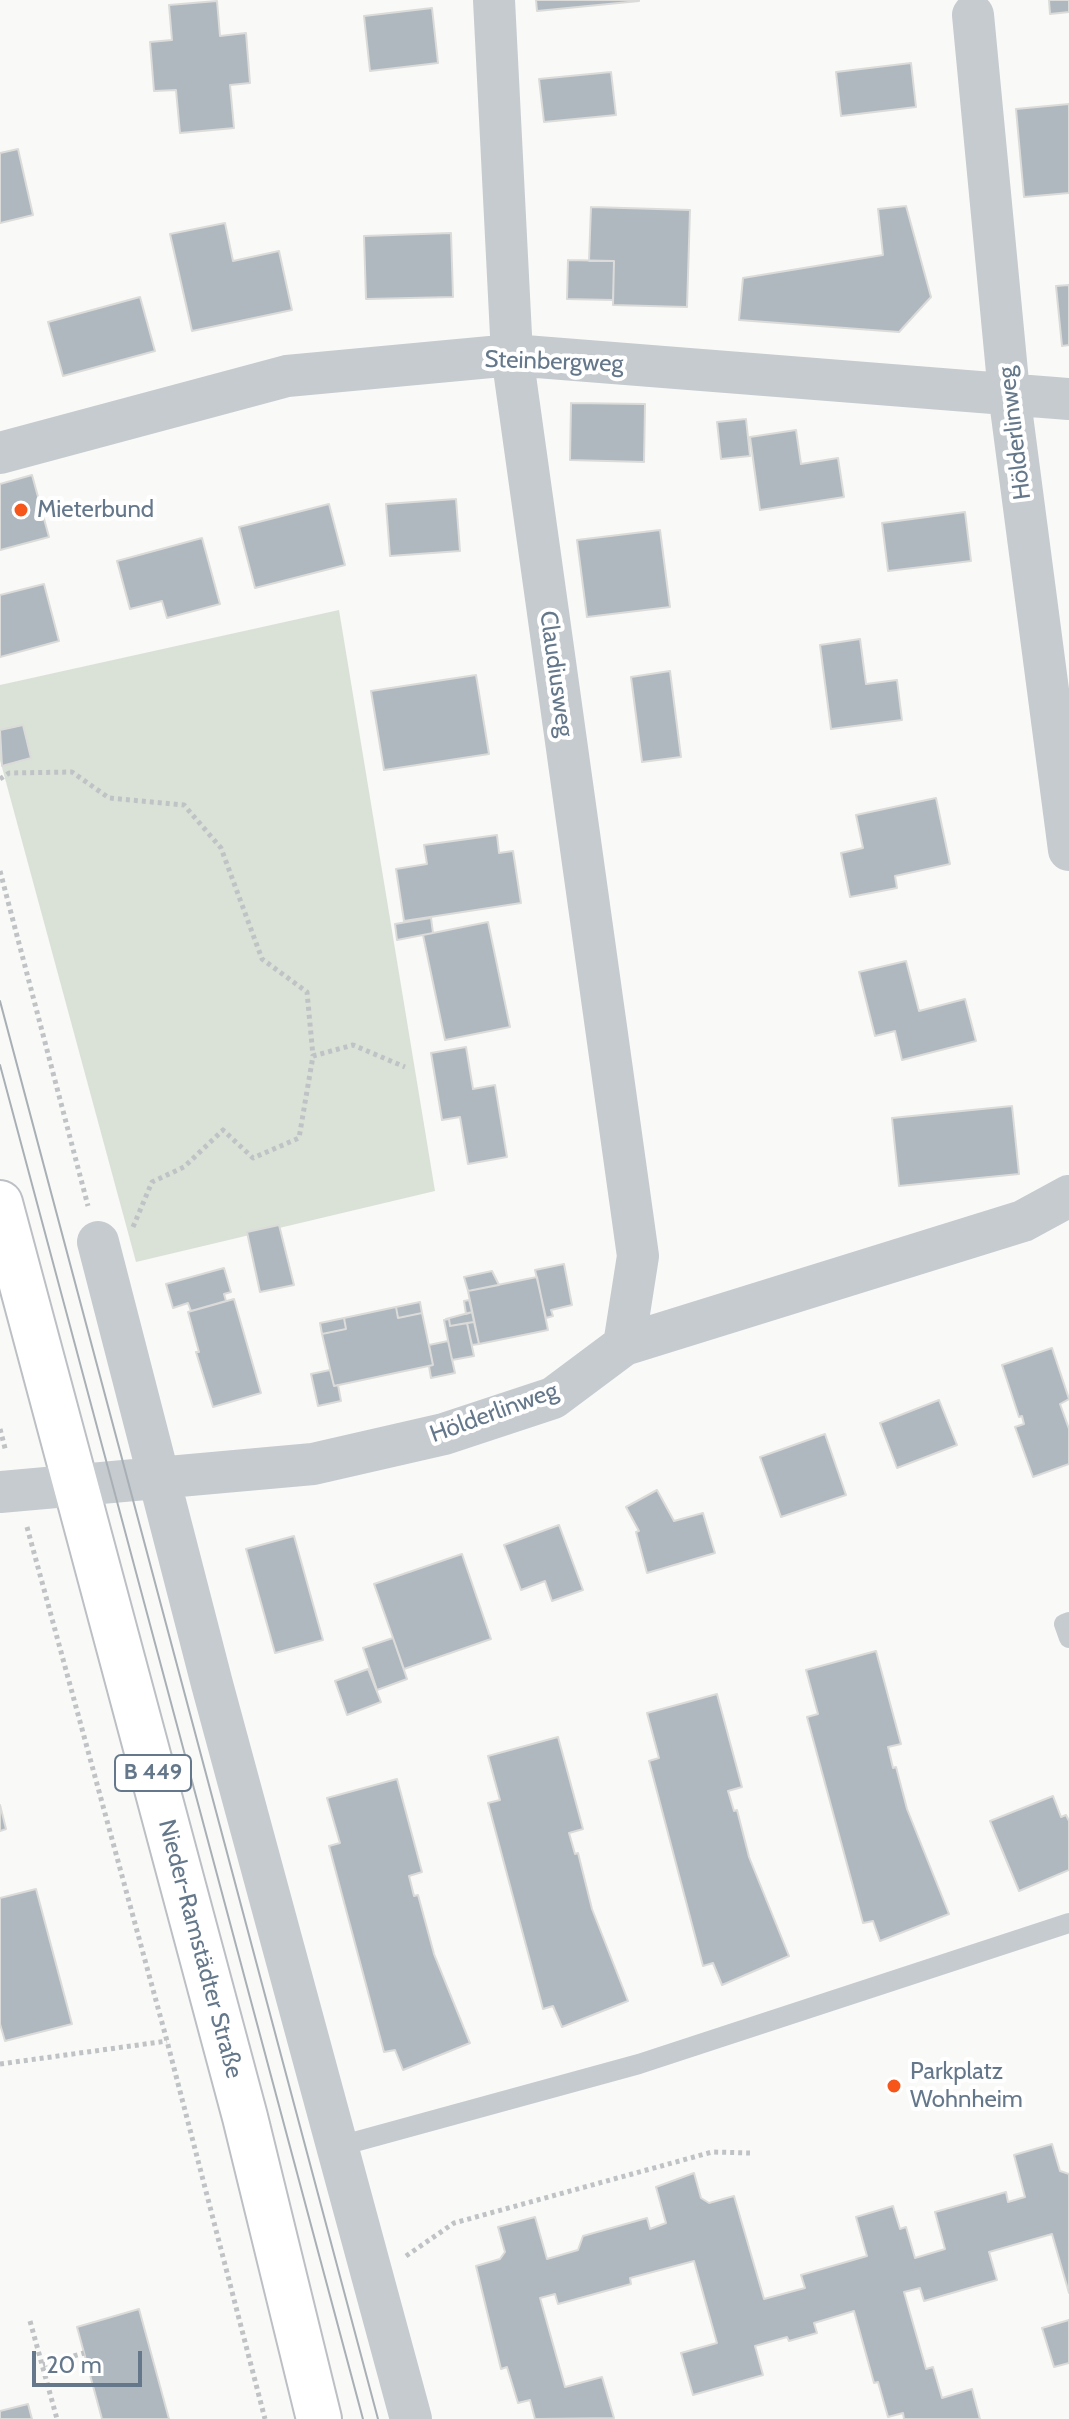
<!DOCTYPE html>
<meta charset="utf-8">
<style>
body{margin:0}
#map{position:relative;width:1069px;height:2419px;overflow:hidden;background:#f9f9f7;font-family:Cabin,sans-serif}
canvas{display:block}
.scale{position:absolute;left:32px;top:2351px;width:110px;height:36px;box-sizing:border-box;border:4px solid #65788b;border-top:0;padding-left:10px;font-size:24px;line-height:28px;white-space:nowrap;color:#65788b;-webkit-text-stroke:6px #fff;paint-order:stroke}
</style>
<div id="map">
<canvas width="1069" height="2419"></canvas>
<div class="scale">20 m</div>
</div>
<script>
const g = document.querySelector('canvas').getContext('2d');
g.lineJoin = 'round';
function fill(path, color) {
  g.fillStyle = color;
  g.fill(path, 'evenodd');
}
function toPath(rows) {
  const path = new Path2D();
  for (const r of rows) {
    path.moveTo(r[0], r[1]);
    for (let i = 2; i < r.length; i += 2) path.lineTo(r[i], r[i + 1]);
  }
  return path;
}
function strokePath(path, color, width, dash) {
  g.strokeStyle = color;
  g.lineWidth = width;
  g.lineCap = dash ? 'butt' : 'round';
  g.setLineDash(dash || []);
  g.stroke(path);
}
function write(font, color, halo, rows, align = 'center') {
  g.font = font + ' Cabin,sans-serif';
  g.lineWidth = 8;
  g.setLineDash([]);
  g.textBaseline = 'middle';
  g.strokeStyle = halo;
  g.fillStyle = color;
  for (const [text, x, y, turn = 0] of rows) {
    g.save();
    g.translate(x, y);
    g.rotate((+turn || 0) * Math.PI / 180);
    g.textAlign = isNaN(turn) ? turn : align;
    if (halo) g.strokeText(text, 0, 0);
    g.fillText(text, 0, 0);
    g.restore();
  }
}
const green = toPath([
 [339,610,435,1191,136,1262,0,760,0,685]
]);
const building = toPath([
 [536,0,639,0,639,1,537,11,536,0],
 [1049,0,1069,0,1069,12,1050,14,1049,0],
 [217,1,220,36,246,33,250,83,230,85,234,128,180,133,176,90,154,91,150,42,172,40,169,5,217,1],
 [432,8,438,63,370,71,364,16,432,8],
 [911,63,916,107,841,116,836,72,911,63],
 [611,72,616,115,544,122,539,79,611,72],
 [1069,104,1069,193,1024,197,1016,109,1069,104],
 [18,149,33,215,0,223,0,153,18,149],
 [906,206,931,297,899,332,739,320,743,278,883,255,878,209,906,206],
 [591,207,690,210,687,307,613,305,614,261,589,261,591,207],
 [225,223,233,261,279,251,292,310,192,331,170,234,225,223],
 [451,233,453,297,366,299,364,236,451,233],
 [568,260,614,261,613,300,567,299,568,260],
 [1069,285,1069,345,1062,346,1056,286,1069,285],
 [140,297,155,351,63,376,48,322,140,297],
 [571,403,645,404,644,462,570,460,571,403],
 [746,419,750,456,721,459,717,422,746,419],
 [796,430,801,464,838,458,844,497,760,510,750,437,796,430],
 [32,475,49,537,0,550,0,484,32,475],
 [456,499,460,551,390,556,386,504,456,499],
 [329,504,345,565,255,588,239,527,329,504],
 [965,512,971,561,888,571,882,523,965,512],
 [660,530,670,607,587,617,577,540,660,530],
 [202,538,220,604,167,618,162,601,130,609,117,561,202,538],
 [44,584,59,641,0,657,0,595,44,584],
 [860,639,866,684,897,680,902,720,831,729,820,645,860,639],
 [670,671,681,757,642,762,631,677,670,671],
 [476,675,489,754,384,770,371,691,476,675],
 [23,725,31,758,2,766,0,730,23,725],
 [936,798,950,864,895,876,897,888,850,897,841,853,863,848,856,815,936,798],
 [497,835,499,853,513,851,521,903,404,921,396,869,427,864,424,845,497,835],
 [431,918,433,933,397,940,395,924,431,918],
 [488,922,510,1027,445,1040,423,935,488,922],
 [906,961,919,1011,965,999,976,1041,902,1060,895,1031,875,1036,859,972,906,961],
 [466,1047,473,1089,495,1085,507,1157,468,1164,460,1117,442,1120,431,1053,466,1047],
 [1012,1106,1019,1174,899,1186,892,1118,1012,1106],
 [279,1225,294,1285,260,1292,247,1232,279,1225],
 [564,1264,572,1305,551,1310,553,1316,546,1318,535,1270,564,1264],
 [224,1268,231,1292,224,1294,226,1301,191,1311,188,1303,173,1308,166,1284,224,1268],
 [492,1271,499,1285,468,1291,464,1277,492,1271],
 [537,1277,548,1330,479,1344,468,1291,537,1277],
 [234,1299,261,1393,213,1407,196,1352,199,1352,188,1312,234,1299],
 [469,1300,472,1312,466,1314,464,1301,469,1300],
 [420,1302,422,1313,398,1318,396,1307,420,1302],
 [396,1307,398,1318,422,1313,433,1365,334,1386,322,1334,346,1329,344,1318,396,1307],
 [472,1312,474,1322,450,1326,449,1319,446,1319,472,1312],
 [344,1318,346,1329,322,1334,320,1323,344,1318],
 [449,1319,450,1326,467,1323,474,1356,452,1360,444,1320,449,1319],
 [474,1322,479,1344,472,1345,467,1323,474,1322],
 [448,1341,455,1373,431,1378,429,1366,433,1365,429,1345,448,1341],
 [1052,1348,1069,1399,1060,1404,1069,1429,1069,1464,1033,1477,1015,1427,1024,1424,1022,1416,1019,1417,1002,1365,1052,1348],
 [330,1370,334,1386,338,1385,341,1401,318,1406,311,1374,330,1370],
 [939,1400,957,1445,897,1468,880,1423,939,1400],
 [825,1434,846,1495,781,1517,760,1457,825,1434],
 [657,1490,674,1521,703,1513,715,1553,647,1573,636,1532,639,1531,626,1507,657,1490],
 [559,1525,583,1590,552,1601,545,1581,521,1590,504,1545,559,1525],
 [294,1536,323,1640,275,1653,246,1549,294,1536],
 [462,1554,491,1639,404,1669,374,1584,462,1554],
 [393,1638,407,1679,377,1690,363,1648,393,1638],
 [876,1651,901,1744,888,1747,893,1768,896,1767,907,1809,949,1914,880,1941,873,1921,863,1923,807,1717,818,1714,806,1670,876,1651],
 [368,1669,381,1702,347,1715,335,1681,368,1669],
 [717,1694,742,1787,728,1791,734,1811,737,1810,749,1857,789,1956,722,1985,713,1963,703,1966,649,1761,659,1758,647,1713,717,1694],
 [558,1737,583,1829,569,1833,575,1854,578,1853,592,1909,628,2001,562,2027,553,2006,543,2009,488,1803,500,1800,488,1756,558,1737],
 [397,1779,422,1872,409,1876,414,1896,418,1895,434,1954,470,2043,403,2070,395,2050,384,2052,329,1846,340,1843,327,1798,397,1779],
 [1053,1796,1061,1817,1066,1815,1069,1821,1069,1870,1019,1891,990,1821,1053,1796],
 [0,1805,6,1829,0,1831,0,1805],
 [36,1889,72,2024,5,2041,0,2024,0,1898,36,1889],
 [1052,2144,1060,2171,1069,2174,1069,2293,1052,2234,989,2252,997,2280,924,2301,920,2288,904,2292,926,2369,933,2367,942,2398,972,2389,980,2419,904,2419,903,2413,888,2417,878,2382,874,2383,854,2311,814,2323,817,2333,789,2341,787,2337,755,2346,763,2375,693,2395,681,2353,717,2343,694,2261,630,2278,631,2284,558,2304,555,2294,540,2298,565,2387,602,2377,614,2418,535,2419,530,2400,518,2403,507,2367,501,2369,476,2266,500,2259,505,2252,498,2227,535,2217,547,2259,578,2250,583,2236,647,2218,650,2229,666,2223,656,2187,694,2173,701,2198,709,2203,734,2196,764,2299,805,2288,801,2275,867,2256,856,2217,893,2206,900,2229,906,2227,915,2258,945,2249,935,2212,1006,2192,1008,2202,1025,2197,1014,2155,1052,2144],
 [139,2309,169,2419,102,2419,77,2327,139,2309],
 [1069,2320,1069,2363,1054,2367,1042,2328,1069,2320],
 [28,2404,32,2419,0,2419,0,2411,28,2404]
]);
const path = toPath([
 [0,779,9,773,72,772,109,798,184,805,221,848,262,959,307,992,313,1056],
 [0,871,88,1206],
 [133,1227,152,1182,184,1167,223,1130,253,1158,299,1138,313,1056,353,1045,405,1067],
 [0,1429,6,1452],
 [27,1527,167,2041,265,2419],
 [0,2064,167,2041],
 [406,2256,454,2223,712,2152,750,2153],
 [30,2321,57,2419],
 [43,2365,84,2353]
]);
const service = toPath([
 [1069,1622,1064,1624,1069,1638],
 [336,2147,639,2064,1069,1923]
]);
const minor = toPath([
 [494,0,512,355,638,1256,624,1345],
 [973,15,1009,393,1069,850],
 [0,453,287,376,512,355,1069,399],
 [98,1242,212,1684,411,2419],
 [0,1492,313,1464,444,1434,553,1398,624,1345,1023,1221,1069,1196]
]);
const primary = toPath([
 [0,1203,245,2117,319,2419]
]);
const tram = toPath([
 [0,1001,378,2419],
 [0,1065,363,2419]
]);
const markers = [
 [21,510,8,"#f6561a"],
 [894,2086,8,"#f6561a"]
];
const shields = [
 [153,1773,76]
];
const shieldNames = [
 ["B 449",153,1773]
];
const streetNames = [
 ["Steinbergweg",554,362,2],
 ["Hölderlinweg",1015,433,-97],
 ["Claudiusweg",556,674,82],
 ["Hölderlinweg",494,1413,-20],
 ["Nieder-Ramstädter Straße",200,1949,75]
];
const poiNames = [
 ["Mieterbund",37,510],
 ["Parkplatz",910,2072],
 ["Wohnheim",910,2100]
];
fill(green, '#dae2d7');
fill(building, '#afb7bf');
strokePath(building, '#dbdbd9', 2);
strokePath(primary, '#bcc0c4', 48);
strokePath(path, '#c0c3c5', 5, [4, 4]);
strokePath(service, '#c6cbcf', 20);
strokePath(minor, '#c6cbcf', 42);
strokePath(primary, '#fff', 44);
strokePath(tram, '#a8afb5', 2);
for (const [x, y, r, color] of markers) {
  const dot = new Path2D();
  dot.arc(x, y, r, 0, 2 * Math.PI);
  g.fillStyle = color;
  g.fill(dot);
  strokePath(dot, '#fff', 3);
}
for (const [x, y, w] of shields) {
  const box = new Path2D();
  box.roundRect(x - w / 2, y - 18, w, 36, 6);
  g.fillStyle = '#fff';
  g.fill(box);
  strokePath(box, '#65788b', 2);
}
write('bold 22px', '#65788b', null, shieldNames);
write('24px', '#65788b', '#fff', streetNames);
write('24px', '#65788b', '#fff', poiNames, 'left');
</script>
